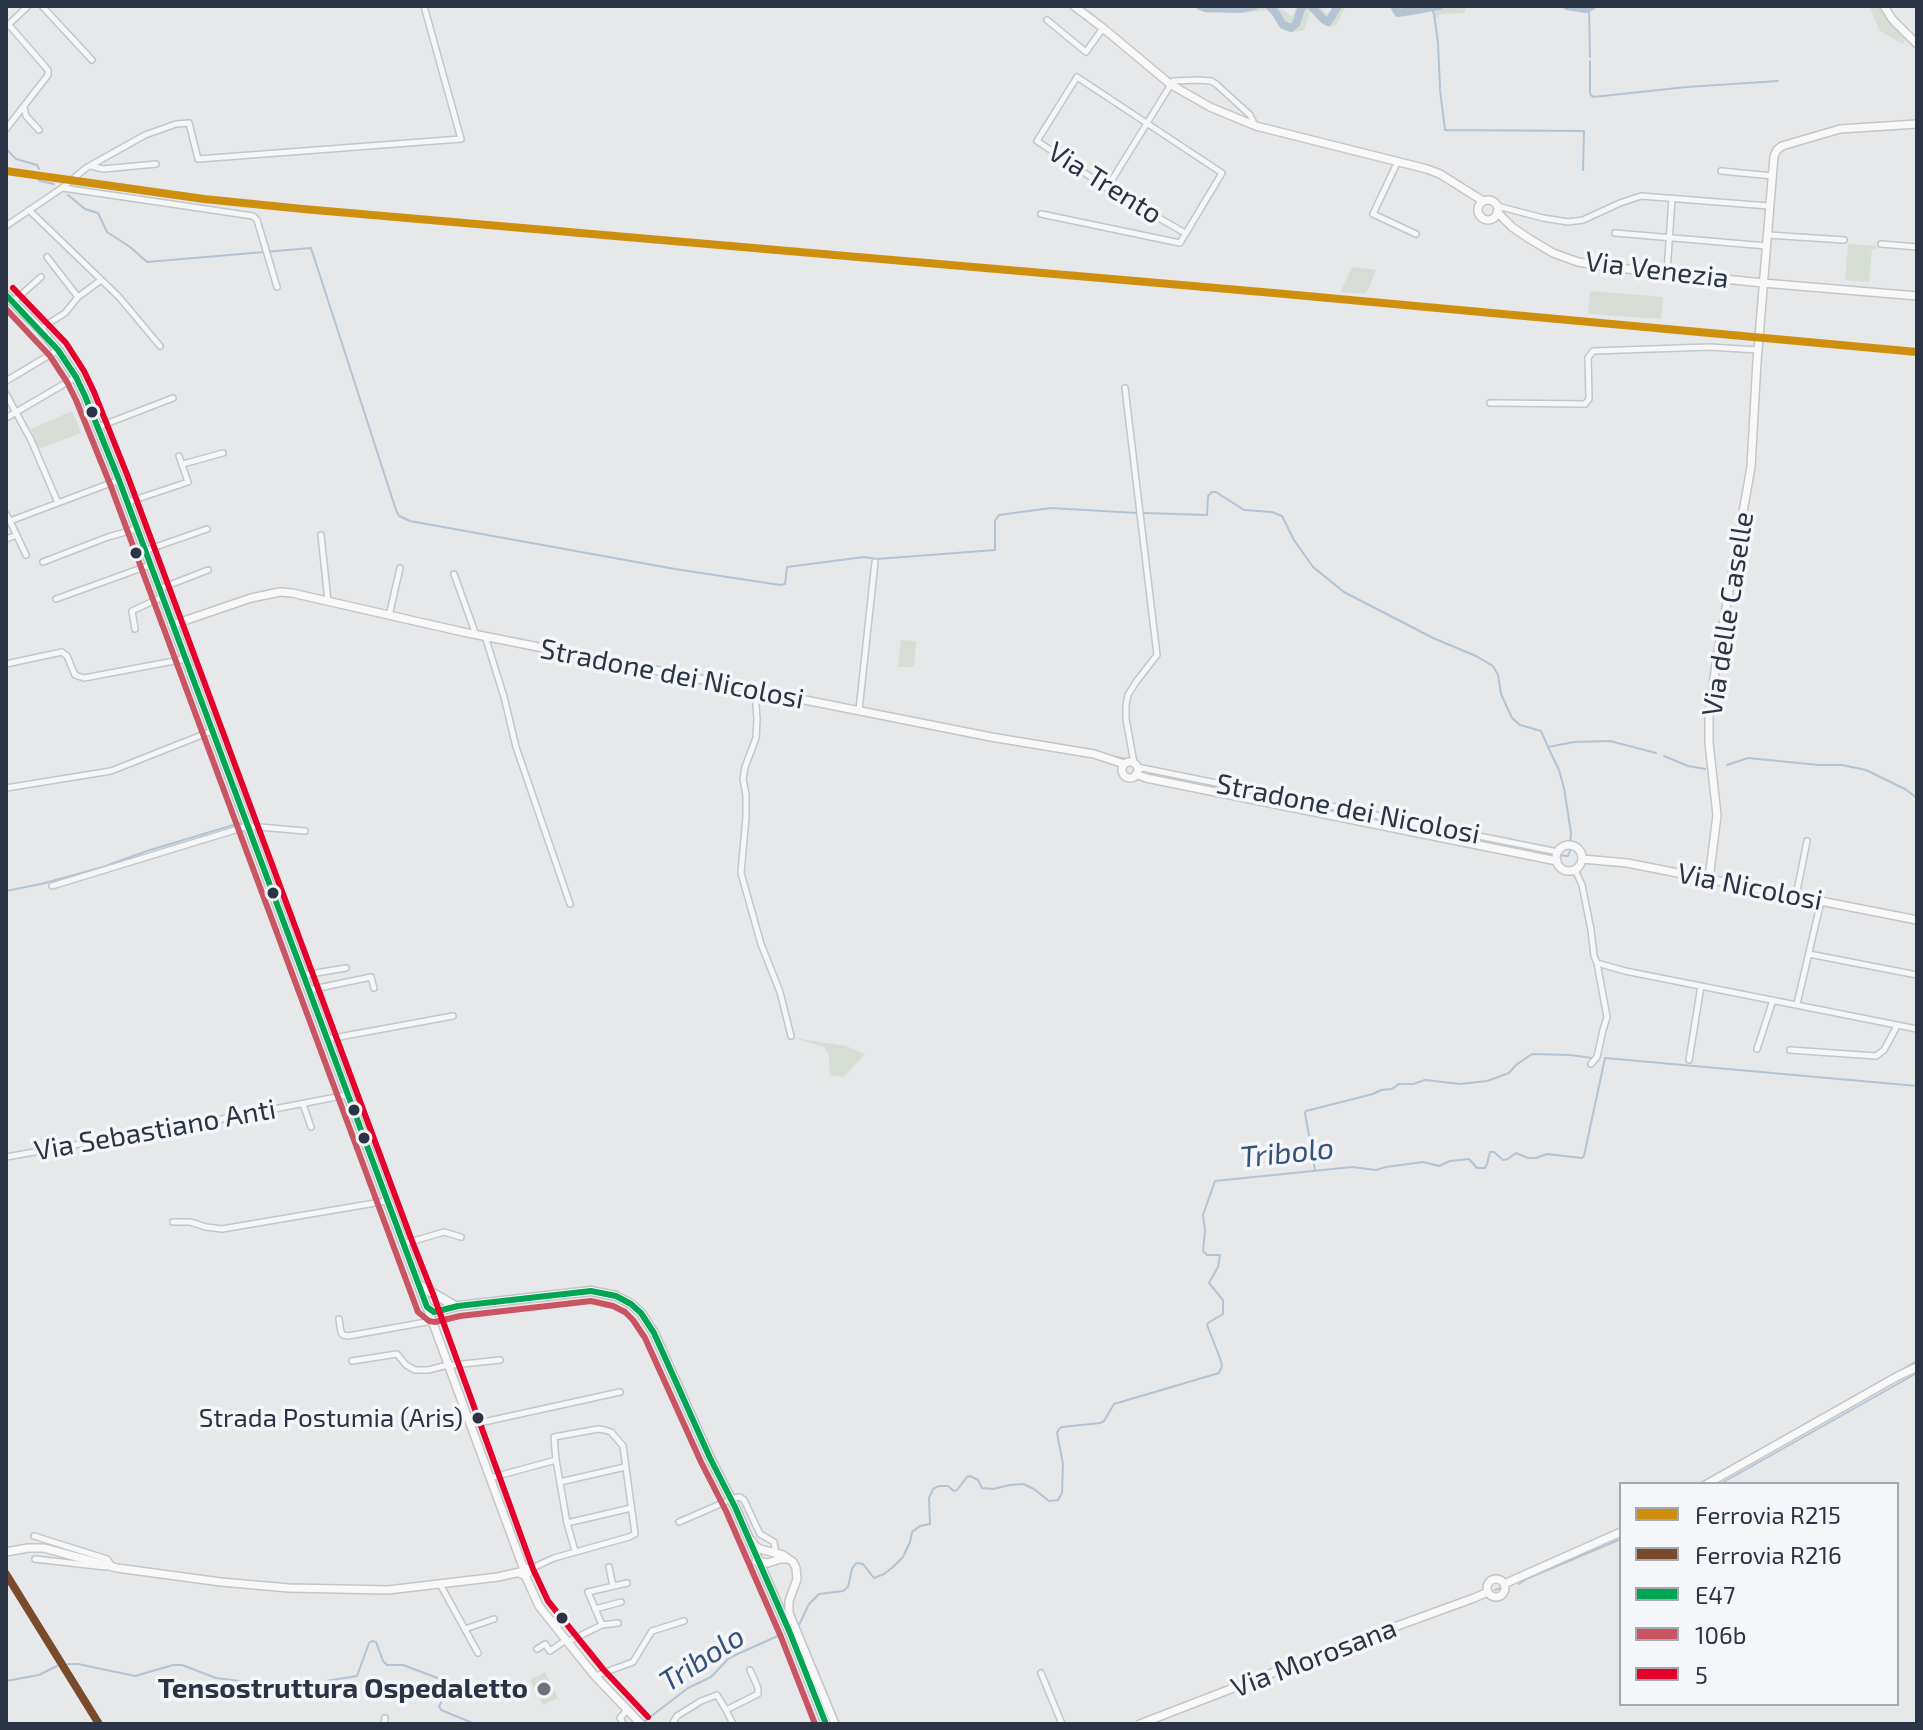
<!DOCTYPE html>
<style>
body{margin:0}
#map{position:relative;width:1923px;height:1730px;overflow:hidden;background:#e6e8ea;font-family:"Exo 2",sans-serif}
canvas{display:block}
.frame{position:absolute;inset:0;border:8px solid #2b3445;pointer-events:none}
.legend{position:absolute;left:1619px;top:1482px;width:280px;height:224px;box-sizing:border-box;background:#f4f6f9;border:2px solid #a4a8b1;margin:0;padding:10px 14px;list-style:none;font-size:24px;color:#2b3445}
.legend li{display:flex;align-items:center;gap:16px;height:40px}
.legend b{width:40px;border:2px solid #a4a8b1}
</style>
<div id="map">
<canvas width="1923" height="1730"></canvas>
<div class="frame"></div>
<ul class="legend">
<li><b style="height:10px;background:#ce8f0e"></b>Ferrovia R215</li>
<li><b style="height:10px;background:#7a4b2a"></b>Ferrovia R216</li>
<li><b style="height:10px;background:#00a651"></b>E47</li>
<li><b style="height:10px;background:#ca5462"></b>106b</li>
<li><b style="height:10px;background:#e4002b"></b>5</li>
</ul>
</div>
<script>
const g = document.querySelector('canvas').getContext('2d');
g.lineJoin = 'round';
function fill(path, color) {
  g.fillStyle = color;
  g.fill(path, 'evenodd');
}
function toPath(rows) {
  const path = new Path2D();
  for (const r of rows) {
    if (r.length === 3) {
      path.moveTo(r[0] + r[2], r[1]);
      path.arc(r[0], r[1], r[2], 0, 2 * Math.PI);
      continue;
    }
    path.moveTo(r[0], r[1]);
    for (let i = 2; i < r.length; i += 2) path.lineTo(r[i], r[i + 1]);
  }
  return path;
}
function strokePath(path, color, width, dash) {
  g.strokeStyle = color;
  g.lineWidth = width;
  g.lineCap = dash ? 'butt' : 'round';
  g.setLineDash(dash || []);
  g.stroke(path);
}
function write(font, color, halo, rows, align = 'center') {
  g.font = font + ' "Exo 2",sans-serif';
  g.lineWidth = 7;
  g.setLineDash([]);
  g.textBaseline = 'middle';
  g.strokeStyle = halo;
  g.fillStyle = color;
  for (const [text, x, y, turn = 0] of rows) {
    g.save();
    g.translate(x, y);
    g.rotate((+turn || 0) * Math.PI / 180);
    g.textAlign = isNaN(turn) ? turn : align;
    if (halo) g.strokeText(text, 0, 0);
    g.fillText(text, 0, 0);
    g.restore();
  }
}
const green = toPath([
 [1197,6,1278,6,1289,15,1293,16,1296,6,1320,6,1327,14,1329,13,1333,6,1346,6,1336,25,1330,27,1310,12,1304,30,1295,32,1289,31,1282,26,1268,10,1245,13,1231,11,1207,13,1200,10],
 [1393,6,1405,8,1410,6,1465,6,1465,13,1439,14,1438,18,1435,17,1431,11,1411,16,1405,16,1393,14],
 [1869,6,1880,6,1889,21,1905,39,1903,44,1880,31],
 [1848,244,1876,246,1876,249,1872,249,1869,282,1845,280],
 [1352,267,1376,270,1366,294,1340,292],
 [1590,291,1663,297,1661,319,1588,314],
 [72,411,81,433,39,449,31,429],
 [901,640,916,641,914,667,898,667],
 [794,1038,846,1046,865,1054,844,1077,830,1075,829,1056,824,1047],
 [545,1672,558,1698,543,1705,530,1680]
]);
const stream = toPath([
 [1589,8,1590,57],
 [1432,9,1434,14,1438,43,1440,88],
 [1590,61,1590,94,1593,97,1687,87,1778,81],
 [1440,90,1445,130,1584,131,1583,170],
 [6,149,16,159,37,165,39,169],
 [36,177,40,181,54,184],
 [68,195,85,209,98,213,107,232,130,247,147,262,311,248,396,510,399,516,410,521,675,569,780,585,785,584,787,567,864,557,877,559,995,550,995,521,999,515,1051,508,1137,513],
 [1144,513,1207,515,1208,496,1212,492,1216,492,1244,510,1272,512,1282,516,1294,540,1313,567,1344,592,1433,638,1476,656,1493,666,1498,675,1501,694,1512,718,1520,725,1541,731,1548,747],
 [407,623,428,628],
 [480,633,591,654],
 [1111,756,1126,759],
 [1664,756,1688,766,1705,769],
 [1727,765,1748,758,1819,765,1842,765,1866,770,1905,789,1917,798],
 [1570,845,1571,833,1564,788,1559,770,1548,747,1574,742,1610,741,1656,753],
 [1556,855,1568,856,1570,851],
 [6,891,41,884,103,867,147,851,240,823],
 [1315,1170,1305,1113,1306,1111,1373,1094,1381,1090,1392,1089,1399,1084,1413,1084,1425,1080,1460,1084,1487,1081,1509,1073,1516,1065,1532,1054,1570,1055,1592,1058],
 [1699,1484,1917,1361],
 [1720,1484,1917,1373],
 [1519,1584,1526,1579,1621,1539],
 [1495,1590,1501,1588],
 [798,1627,809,1604,819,1594,843,1591,848,1587,852,1569,856,1563,863,1564,874,1578,884,1574,893,1567,903,1557,910,1542,912,1532,920,1526,930,1524,929,1498,933,1489,939,1486,948,1486,954,1491,957,1490,967,1477,970,1476,978,1480,982,1488,993,1489,1010,1485,1023,1484,1034,1489,1049,1501,1058,1500,1062,1493,1063,1464,1057,1433,1059,1429,1062,1427,1100,1423,1104,1421,1114,1404,1219,1373,1222,1366,1220,1358,1207,1325,1208,1323,1223,1314,1223,1300,1209,1283,1218,1267,1220,1255,1207,1255,1203,1251,1205,1231,1203,1215,1215,1181,1352,1167,1376,1170,1386,1167,1423,1162,1439,1166,1450,1161,1469,1159,1477,1168,1485,1168,1487,1164,1490,1152,1494,1152,1503,1160,1508,1159,1516,1153,1528,1158,1536,1158,1547,1154,1582,1158,1584,1156,1605,1058,1917,1086],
 [68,1664,78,1664,135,1676,173,1665,182,1665,216,1678,239,1681,305,1694,326,1681,357,1676,369,1643,372,1641,376,1642,383,1661,387,1665,403,1665,443,1680,448,1684,449,1689,439,1706,441,1710,475,1724],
 [6,1681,39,1675,57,1666],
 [645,1721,688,1688,711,1677,729,1658,782,1634]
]);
const river = toPath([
 [1200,6,1205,8,1240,9,1254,6],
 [1269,6,1275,12,1283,25,1291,28,1296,24,1301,9,1304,6],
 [1311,6,1324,20,1328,22,1338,6],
 [1394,6,1398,13,1439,6],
 [1567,6,1585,9,1592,6]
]);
const street = toPath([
 [42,6,92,60],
 [1047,20,1086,52,1103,28],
 [6,24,9,25,48,70,48,75,6,129],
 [7,26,28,6],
 [24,107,26,116,39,130],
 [1398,161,1373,214,1416,234],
 [91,166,103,169,156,164],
 [1721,171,1773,176],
 [63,188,253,216,257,220,277,287],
 [1107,188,1173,81,1199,80,1211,81,1216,84,1250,115,1253,121,1252,124],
 [1497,206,1543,218,1568,222,1583,220,1620,203,1641,196,1769,206],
 [29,210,119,297,160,346],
 [1041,214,1180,243,1222,173,1077,77,1037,141,1107,188,1185,233],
 [6,226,62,188,86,168,145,135,176,124,189,123,198,159,461,139,424,6],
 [1615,233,1767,246],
 [1768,235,1844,240],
 [1881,244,1917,247],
 [1667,272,1672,198],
 [78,297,101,280],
 [14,301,41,277],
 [40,329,65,313,78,297,47,257],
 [6,381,58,350],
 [1125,388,1157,655,1136,682,1128,695,1126,705,1126,719,1134,763],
 [6,394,31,440,58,503],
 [1490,403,1585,404,1589,399,1588,358,1593,351,1709,347,1758,350],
 [6,418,76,377],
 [98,427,173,398],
 [183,464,223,453],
 [128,502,188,482,179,456],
 [6,514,10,521,119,480],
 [10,521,26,555],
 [321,535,328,601],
 [6,539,17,535],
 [144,551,207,529],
 [43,562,108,537,136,529],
 [454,574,476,635],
 [159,589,208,570],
 [56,599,150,565],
 [389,616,400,568],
 [135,629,132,611,162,597],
 [485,636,504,697,516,747,570,904],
 [6,664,62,652,67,656,75,675,84,678,185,659],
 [755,691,757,719,756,738,745,767,743,779,746,795,746,817,741,873,761,944,780,992,791,1036],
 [859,710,875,562],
 [1137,767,1558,852],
 [6,788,111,771,212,731],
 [1575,870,1582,885,1591,930,1594,956,1597,963,1607,1017,1603,1030,1597,1057,1591,1064],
 [52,886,248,826,305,831],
 [1796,896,1807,841],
 [1809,954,1917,975],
 [1597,963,1625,971,1917,1029],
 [304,975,346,968],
 [309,990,371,977,374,988],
 [1797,1004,1821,901],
 [328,1039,453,1016],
 [1757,1049,1773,1000],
 [1790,1050,1876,1056,1884,1050,1897,1026],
 [1689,1060,1701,986],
 [303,1104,311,1127],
 [6,1157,222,1119,347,1095],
 [173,1222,190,1222,206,1227,222,1229,387,1201],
 [403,1244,444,1232,461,1237],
 [339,1319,341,1332,343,1335,348,1336,432,1321],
 [352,1361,397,1354,406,1365,415,1370,428,1370,444,1366,500,1360],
 [470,1425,620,1392],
 [490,1478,556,1460],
 [560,1482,625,1467],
 [734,1498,740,1497,744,1500,760,1534,774,1542,776,1554],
 [679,1522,725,1502],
 [567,1523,631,1508],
 [34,1536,107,1559,112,1566],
 [35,1559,105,1567],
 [609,1567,613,1586],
 [528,1570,554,1558,629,1537,635,1534,623,1446,611,1432,605,1430,598,1429,554,1437,556,1460,567,1523,575,1551],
 [440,1584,478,1653],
 [595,1609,621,1602],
 [602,1625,618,1623],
 [465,1629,494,1619],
 [567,1642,602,1625,588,1592,627,1583],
 [537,1649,545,1644,550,1651,566,1640],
 [1041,1673,1062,1724],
 [595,1676,633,1662,652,1631,684,1621],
 [726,1710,733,1724],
 [622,1721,620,1718,627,1710],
 [384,1724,385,1718],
 [672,1724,677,1716,701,1701,717,1695,726,1710,758,1694,758,1688,750,1670]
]);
const secondary = toPath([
 [1074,6,1103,28,1170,84,1210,107,1256,126,1427,169,1440,174,1483,201],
 [1884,6,1892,19,1917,44],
 [1488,210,10],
 [1497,212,1512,227,1528,238,1553,253,1578,262,1608,267,1763,283,1917,296],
 [172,625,251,598,280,592,292,593,463,632,991,737,1094,754,1124,764],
 [1130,770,8],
 [1136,774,1146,778,1557,861],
 [1569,858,13],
 [1582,859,1627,863,1917,920],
 [1709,879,1717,815,1709,743,1709,716,1716,664,1751,467,1757,361,1774,156,1777,150,1782,146,1840,129,1917,124],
 [427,1307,523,1567,528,1569,528,1573,525,1575],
 [1707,1484,1898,1376,1917,1367],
 [752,1541,755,1546,760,1549,783,1555,793,1562,796,1568,797,1579,789,1601,789,1613,835,1724],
 [6,1552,28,1548,44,1548,117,1568,221,1582,289,1588,388,1590,498,1577,520,1572],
 [756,1561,768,1563,780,1559,786,1559],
 [521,1574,525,1575,539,1606,566,1640,595,1676,641,1724],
 [1496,1588,9],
 [1504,1584,1621,1532],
 [1140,1724,1337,1648,1474,1598,1488,1592]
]);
const primary = toPath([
 [6,295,40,329,58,350,76,377,85,396,119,480,427,1307,434,1312,458,1306,591,1291,616,1296,631,1304,641,1313,654,1333,710,1458,735,1507,790,1633,826,1724],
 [419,1285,455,1306]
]);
const bus1 = toPath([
 [6,295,58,350,76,377,85,396,119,480,427,1307,434,1312,458,1306,591,1291,616,1296,631,1304,641,1313,654,1333,710,1458,735,1507,790,1633,826,1724]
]);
const bus2 = toPath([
 [6,309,50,356,67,382,76,400,110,484,418,1312,429,1321,435,1322,460,1316,591,1301,613,1306,625,1312,633,1320,645,1338,701,1462,726,1511,781,1637,815,1724]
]);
const bus3 = toPath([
 [13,288,66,343,84,371,94,392,128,477,412,1241,433,1294,533,1569,548,1601,603,1669,648,1717]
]);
const rail1 = toPath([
 [6,171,204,199,303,209,1274,293,1917,352]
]);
const rail2 = toPath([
 [6,1574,99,1724]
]);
const markers = [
 [92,412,7,"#2b3445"],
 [136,553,7,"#2b3445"],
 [273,893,7,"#2b3445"],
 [354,1110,7,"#2b3445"],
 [364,1138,7,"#2b3445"],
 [478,1418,7,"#2b3445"],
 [562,1618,7,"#2b3445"],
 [544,1689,8,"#6c737f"]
];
const busNames = [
 ["Strada Postumia (Aris)",463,1418]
];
const streetNames = [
 ["Via Trento",1105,183,32],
 ["Via Venezia",1657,270,7],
 ["Via delle Caselle",1728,614,-81],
 ["Stradone dei Nicolosi",672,674,11],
 ["Stradone dei Nicolosi",1348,809,11],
 ["Via Nicolosi",1750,887,11],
 ["Via Sebastiano Anti",155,1130,-10],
 ["Via Morosana",1314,1658,-21]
];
const poiNames = [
 ["Tensostruttura Ospedaletto",528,1689]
];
const waterNames = [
 ["Tribolo",1287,1153,-6],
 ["Tribolo",702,1659,-33]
];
fill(green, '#d6ded6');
strokePath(stream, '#b4c4d5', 2);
strokePath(river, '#b4c4d5', 8);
strokePath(street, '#c4c6c8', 8);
strokePath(secondary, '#c4c6c8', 10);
strokePath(primary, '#c2c5c8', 11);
strokePath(street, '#f5f6f7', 5);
strokePath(secondary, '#f8f8f8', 7);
strokePath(primary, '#f8f8f8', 8);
strokePath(bus1, '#00a651', 6);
strokePath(bus2, '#ca5462', 6);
strokePath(bus3, '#e4002b', 6);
strokePath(rail1, '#ce8f0e', 8);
strokePath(rail2, '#7a4b2a', 8);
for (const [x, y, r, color] of markers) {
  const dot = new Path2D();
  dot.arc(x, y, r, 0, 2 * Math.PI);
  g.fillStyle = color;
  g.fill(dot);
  strokePath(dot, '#f4f6f9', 3);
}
write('26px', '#2b3445', '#f4f6f9', busNames, 'right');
write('28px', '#2b3445', '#f4f6f9', streetNames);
write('bold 28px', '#2b3445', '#f4f6f9', poiNames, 'right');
write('italic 30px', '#34527a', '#f4f6f9', waterNames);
</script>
